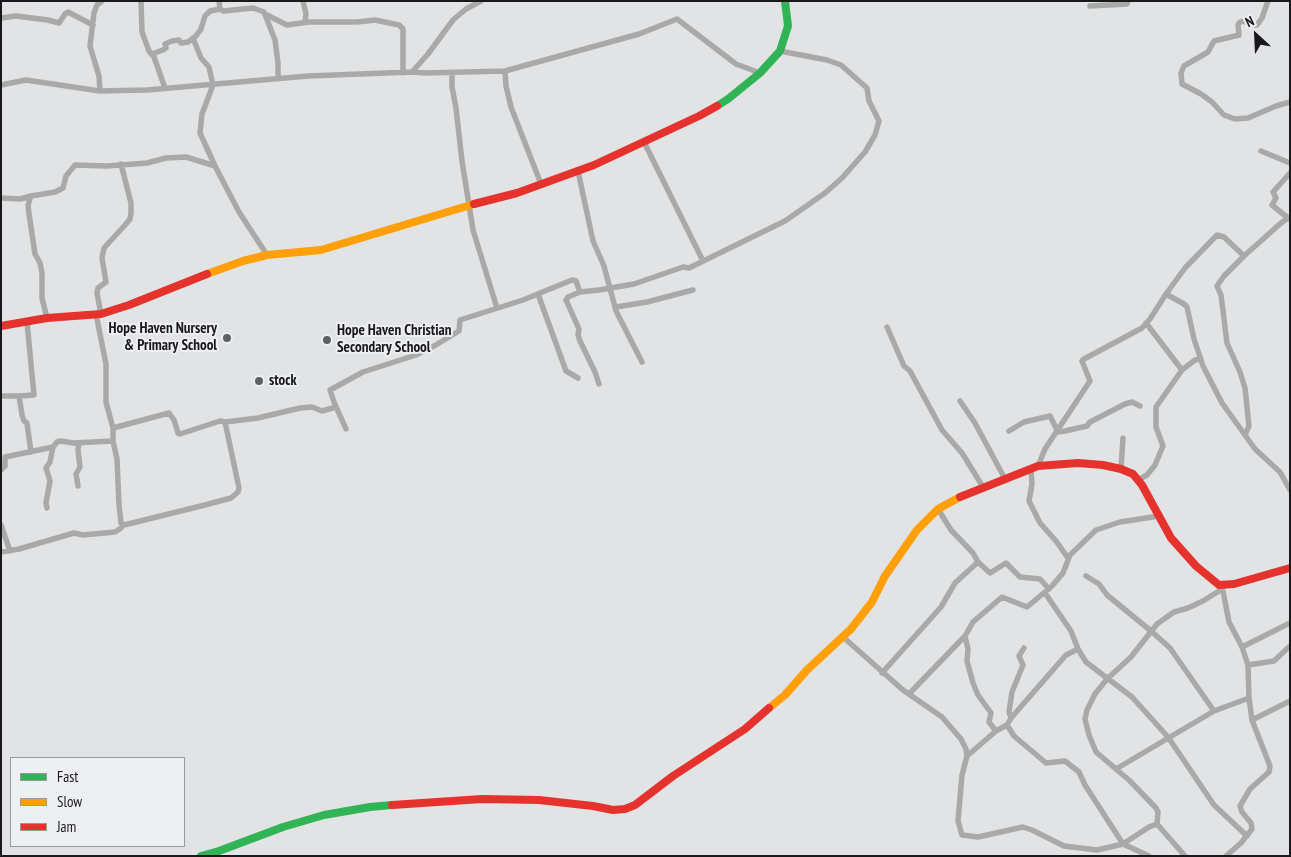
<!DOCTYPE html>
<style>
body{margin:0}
#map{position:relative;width:1291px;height:857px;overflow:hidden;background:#e1e3e5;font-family:"PT Sans Narrow",sans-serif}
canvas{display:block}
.frame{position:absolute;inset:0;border:2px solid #19191b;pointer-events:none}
.legend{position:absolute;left:10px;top:757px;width:175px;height:90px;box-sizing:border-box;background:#edeff3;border:1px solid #98999d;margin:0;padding:6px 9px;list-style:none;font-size:15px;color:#19191b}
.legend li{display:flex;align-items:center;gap:10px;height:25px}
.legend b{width:25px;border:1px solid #98999d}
.north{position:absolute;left:1231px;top:10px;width:50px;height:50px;-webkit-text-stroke:4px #edeff3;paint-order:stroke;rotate:335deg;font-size:14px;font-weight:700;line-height:20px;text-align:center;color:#19191b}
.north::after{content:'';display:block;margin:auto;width:18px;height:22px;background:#19191b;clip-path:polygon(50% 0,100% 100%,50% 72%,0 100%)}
</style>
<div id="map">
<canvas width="1291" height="857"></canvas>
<div class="frame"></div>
<ul class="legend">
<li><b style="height:6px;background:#30b455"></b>Fast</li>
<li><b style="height:6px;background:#ff9f0a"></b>Slow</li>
<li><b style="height:6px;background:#e5322d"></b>Jam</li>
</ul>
<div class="north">N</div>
</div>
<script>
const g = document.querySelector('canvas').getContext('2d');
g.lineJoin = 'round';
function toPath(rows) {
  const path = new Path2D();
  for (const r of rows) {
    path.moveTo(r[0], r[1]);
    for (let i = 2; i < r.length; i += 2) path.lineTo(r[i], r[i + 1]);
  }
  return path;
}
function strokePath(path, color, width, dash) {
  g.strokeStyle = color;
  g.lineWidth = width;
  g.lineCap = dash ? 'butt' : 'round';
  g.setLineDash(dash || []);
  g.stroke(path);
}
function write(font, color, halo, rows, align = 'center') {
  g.font = font + ' "PT Sans Narrow",sans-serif';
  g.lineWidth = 4;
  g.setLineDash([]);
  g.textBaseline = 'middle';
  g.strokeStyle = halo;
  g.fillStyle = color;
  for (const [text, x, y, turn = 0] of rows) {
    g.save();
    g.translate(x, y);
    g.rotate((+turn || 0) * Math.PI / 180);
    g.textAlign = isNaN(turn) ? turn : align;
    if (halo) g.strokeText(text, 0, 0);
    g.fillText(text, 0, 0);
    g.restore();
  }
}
const street = toPath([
 [141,1,142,32,149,51,154,57,165,88],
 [219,1,220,9,223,11,253,8,264,12,275,40,278,63,278,79],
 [303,1,306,14,305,22],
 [1268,1,1262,18,1257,25,1253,25,1243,21,1240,22,1238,25,1239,35,1214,41,1208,52,1184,66,1181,73,1182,84,1201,94,1212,102,1224,115,1235,119,1248,118,1276,106,1290,102],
 [1090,6,1127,4,1128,1],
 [265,14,287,25,309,22,357,22,375,20,399,25,403,29,403,73],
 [1,18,16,16,48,20,59,23,65,14,68,12,93,25],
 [193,38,201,58,209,67,213,85,202,114,200,133,215,166,239,212,267,255],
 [152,54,163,50,166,48,165,44,172,41,179,40,181,43,188,42,196,36,201,29,205,16,210,11,220,9],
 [505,71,506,86,511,107,541,184],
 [412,72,428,54,453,20,466,9,481,1],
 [452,73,452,87,456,108,462,161,473,230,497,308],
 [1,85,26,80,100,91,147,90,308,76,412,72,425,73,505,71,639,34,677,19,736,64,760,73],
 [100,91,99,76,90,46,94,13,97,5,102,1],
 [644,142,703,261],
 [1261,151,1290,163],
 [578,171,593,241,604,266,616,311,642,362],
 [1290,173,1273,192,1276,198,1272,205,1288,218,1290,217],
 [1,198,20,199,31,196],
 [1244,256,1224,276,1217,286,1221,295,1227,343,1240,372,1245,388,1249,426,1245,435],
 [580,292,568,297,566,300,579,329,578,335,580,341,595,372,599,384],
 [538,294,566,371,578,378],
 [1166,294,1184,304,1187,307,1194,339,1203,366,1222,403,1255,449,1280,472,1290,490],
 [616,307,647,302,693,290],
 [96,314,106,364,106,402,113,428,113,441,117,459,119,505,121,523,124,525,205,505,231,498,238,492,239,488,225,422],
 [101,314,97,293,98,288,106,282,102,258,104,248,126,224,130,219,131,213,131,203,121,164],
 [47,318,42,298,42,273,40,263,35,254,29,214,28,205,31,196,55,192,63,188,66,176,75,165,107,166,147,163,166,158,186,157,215,166],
 [1146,323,1182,370],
 [887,327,904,366,910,371,942,430,962,453,983,487],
 [1,396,19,396,22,415,24,421,27,423,31,452],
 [19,396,34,395,27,322],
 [960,401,975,423,1005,479],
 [113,428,169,413,174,420,178,433,180,434,220,421,225,422,258,418,300,408,312,407,322,411,336,407],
 [346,429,334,402,330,390,363,372,416,355,434,346,459,331,460,320,523,300,572,280,576,281,580,292,599,290,634,284,683,267,689,268,785,221,825,193,842,178,865,152,875,135,879,121,869,101,867,88,841,65,827,60,780,51],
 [1009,431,1024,422,1050,416,1058,432,1065,431,1087,426,1090,422,1125,404,1132,402,1140,406],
 [1038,466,1045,449,1090,381,1082,361,1084,359,1142,328,1150,319,1166,294,1185,268,1217,235,1224,237,1244,256,1281,223,1288,218,1290,219],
 [1031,469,1032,484,1029,501,1040,523,1056,541,1068,558],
 [1121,469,1123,438],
 [1,470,5,466,5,457,53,447,57,442,61,441,73,443,113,441],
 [1138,480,1147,475,1155,465,1163,446,1156,427,1156,407,1182,370,1195,360,1201,359],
 [78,486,76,474,80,467,78,450,79,443],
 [47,508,46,503,50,481,46,468,50,462,53,447],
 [938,509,951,530,973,553,978,562,990,573,1006,563,1020,577,1040,579,1049,589],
 [1,525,10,551],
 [1,552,19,549,74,533,83,535,115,532,121,528],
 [1086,576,1099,584,1107,595,1151,631,1170,648,1214,711],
 [1222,586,1229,622,1242,647,1248,665,1249,698,1252,720,1270,766,1269,772,1250,789,1240,806,1242,812,1251,823,1252,829,1241,843,1226,856],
 [1045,593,1071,631,1078,649],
 [965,636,968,649,967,661,973,683,978,695,991,713,989,722,996,731],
 [843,637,903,690,942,717,961,739,966,749,967,756,962,775,958,821,962,835,978,837,1023,827,1032,830,1064,846,1097,850,1123,844,1149,827,1157,824,1185,856],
 [1242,647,1290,623],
 [1248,665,1274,661,1290,646],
 [882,673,941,607,955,583,978,562],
 [909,694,965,636,973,622,1002,597,1027,607,1052,586,1063,573,1070,555,1096,530,1120,522,1159,516],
 [1011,718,1009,712,1012,692,1023,665,1019,656,1024,648],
 [1252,720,1290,701],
 [1007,725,1014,736,1046,763,1065,761,1079,772,1085,785,1123,844,1149,856],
 [967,756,996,731,1007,725,1011,718,1066,655,1078,649,1086,662,1132,697,1168,737,1214,805,1247,836],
 [1116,769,1214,711,1249,698],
 [1157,824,1158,812,1156,808,1130,781,1096,752,1089,735,1085,719,1087,710,1095,694,1107,679,1131,657,1157,624,1174,612,1188,608,1203,601,1219,591,1222,586]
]);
const fast = toPath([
 [717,106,728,99,760,73,780,51,788,26,785,1],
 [201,856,219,851,283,827,324,815,370,807,392,805]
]);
const slow = toPath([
 [207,274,243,261,267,255,321,250,474,204],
 [769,708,785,695,807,670,851,629,872,602,885,576,917,530,938,509,960,497]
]);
const jam = toPath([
 [474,204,517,193,594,165,699,116,717,106],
 [1,326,47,318,101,314,129,305,207,274],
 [960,497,1038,466,1078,463,1103,465,1121,469,1133,474,1142,485,1171,538,1196,566,1219,585,1234,584,1290,568],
 [392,805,482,799,539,800,593,806,613,810,625,809,635,805,673,776,745,729,769,708]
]);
const markers = [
 [227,338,5,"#5f6062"],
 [327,340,5,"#5f6062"],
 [259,381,5,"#5f6062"]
];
const poiNames = [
 ["Hope Haven Nursery",217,329,"right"],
 ["& Primary School",217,346,"right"],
 ["Hope Haven Christian",337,331],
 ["Secondary School",337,348],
 ["stock",269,381]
];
strokePath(street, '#a9aaa7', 5.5);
strokePath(fast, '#30b455', 8);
strokePath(slow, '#ff9f0a', 8);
strokePath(jam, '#e5322d', 8);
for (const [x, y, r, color] of markers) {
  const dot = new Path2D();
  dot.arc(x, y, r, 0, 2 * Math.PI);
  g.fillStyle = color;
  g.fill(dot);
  strokePath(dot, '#edeff3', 2);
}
write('bold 15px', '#19191b', '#edeff3', poiNames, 'left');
</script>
